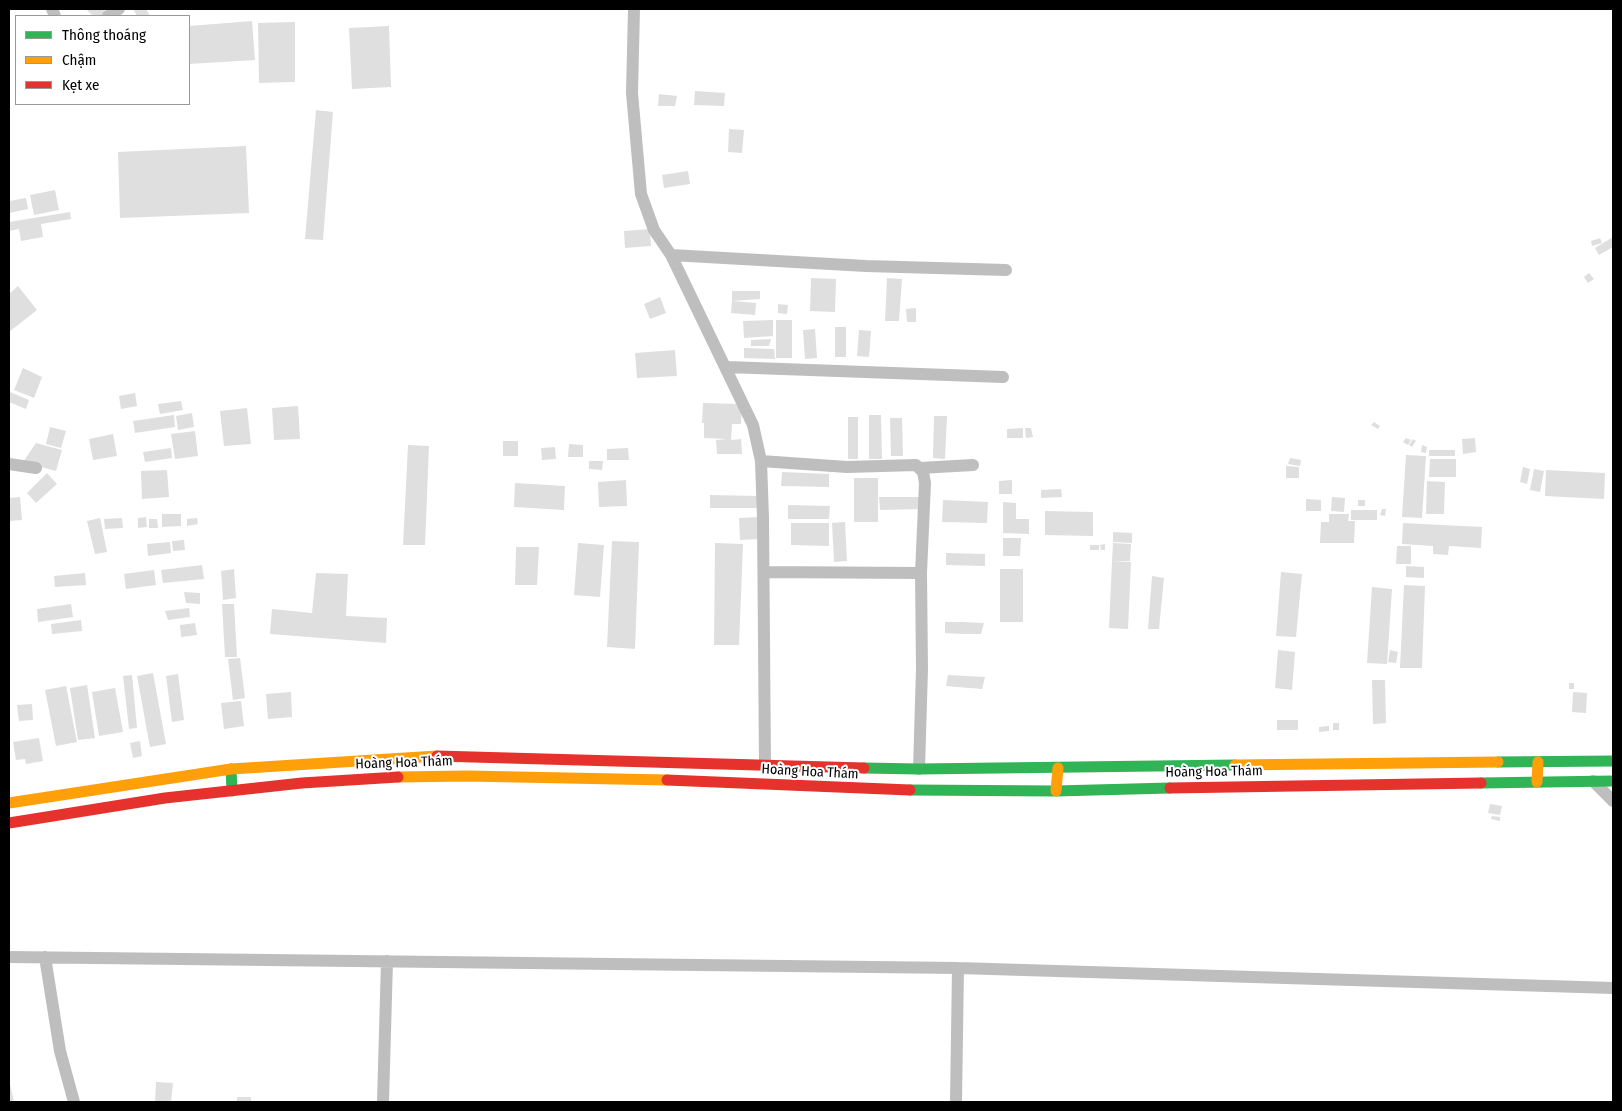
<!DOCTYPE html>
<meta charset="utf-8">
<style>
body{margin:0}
#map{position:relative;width:1622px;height:1111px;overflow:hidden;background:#fff;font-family:"Fira Sans Condensed",sans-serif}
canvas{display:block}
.frame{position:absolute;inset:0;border:10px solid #000;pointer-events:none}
.legend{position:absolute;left:15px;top:15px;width:175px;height:90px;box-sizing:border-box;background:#fff;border:1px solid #999;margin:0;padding:6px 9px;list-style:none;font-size:15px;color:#000}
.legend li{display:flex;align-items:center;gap:10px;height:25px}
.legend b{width:25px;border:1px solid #999}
</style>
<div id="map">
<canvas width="1622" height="1111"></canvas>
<div class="frame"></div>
<ul class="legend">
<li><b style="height:6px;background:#30b455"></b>Thông thoáng</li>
<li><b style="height:6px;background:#ff9f0a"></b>Chậm</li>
<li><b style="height:6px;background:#e5322d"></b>Kẹt xe</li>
</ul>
</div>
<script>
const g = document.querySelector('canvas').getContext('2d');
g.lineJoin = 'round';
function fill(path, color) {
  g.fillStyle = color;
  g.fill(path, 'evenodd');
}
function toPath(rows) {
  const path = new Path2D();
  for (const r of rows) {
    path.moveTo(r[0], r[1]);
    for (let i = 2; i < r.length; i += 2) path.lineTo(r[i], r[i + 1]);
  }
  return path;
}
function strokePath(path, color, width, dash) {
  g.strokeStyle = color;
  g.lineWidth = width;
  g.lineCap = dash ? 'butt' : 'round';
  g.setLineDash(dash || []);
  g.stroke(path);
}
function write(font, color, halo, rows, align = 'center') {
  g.font = font + ' "Fira Sans Condensed",sans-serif';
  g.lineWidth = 4;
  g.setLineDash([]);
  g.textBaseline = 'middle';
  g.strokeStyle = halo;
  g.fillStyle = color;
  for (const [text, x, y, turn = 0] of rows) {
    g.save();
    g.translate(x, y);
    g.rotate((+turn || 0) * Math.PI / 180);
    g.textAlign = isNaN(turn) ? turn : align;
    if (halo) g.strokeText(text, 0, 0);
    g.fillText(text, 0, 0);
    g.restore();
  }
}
const building = toPath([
 [86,9,103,9,106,12,102,16,93,16],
 [133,9,146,9,150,16,137,16],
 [252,21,255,60,189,64,189,26],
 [295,22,295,82,259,83,258,23],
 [389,26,391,87,352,89,349,28],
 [695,91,725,93,724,106,694,105],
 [659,94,677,96,675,106,658,106],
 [316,110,333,112,323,240,305,239],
 [729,129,744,130,742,153,728,152],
 [246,146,249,213,120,218,118,152],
 [688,171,690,184,664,188,662,175],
 [55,190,59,210,34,215,30,195],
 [26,198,28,209,9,213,9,201],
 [70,212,71,219,41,224,43,237,21,241,19,229,9,231,9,222],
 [650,229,651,246,625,248,624,231],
 [1613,237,1613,247,1599,255,1595,248],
 [1600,238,1602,243,1592,246,1591,241],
 [1589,273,1594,279,1588,283,1584,277],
 [811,278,836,279,835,312,810,311],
 [887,278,902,279,899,321,885,321],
 [18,286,37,310,9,332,9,294],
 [732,291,760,291,760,299,732,301],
 [660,297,666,313,650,319,644,304],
 [732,301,756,303,755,315,731,313],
 [778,304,788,305,787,314,778,313],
 [916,308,916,322,907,322,906,309],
 [773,320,773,336,744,338,743,321],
 [776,320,792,320,792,358,776,358],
 [835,327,846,327,846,357,835,357],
 [815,329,817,358,805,359,803,330],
 [859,330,871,331,869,357,857,356],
 [771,339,769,346,751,346,751,340],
 [744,348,774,349,775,359,744,358],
 [675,350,677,376,637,378,635,353],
 [23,368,42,377,34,398,14,390],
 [10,392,29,400,26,409,9,402],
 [135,393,137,406,121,409,119,396],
 [181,401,183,410,160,414,158,404],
 [703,403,742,404,741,424,732,424,731,440,741,439,742,454,717,454,716,440,727,439,704,438,704,423,702,423],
 [298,406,300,439,274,440,272,408],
 [247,408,251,444,224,446,220,411],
 [192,413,194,427,178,430,176,416],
 [174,415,175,427,135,433,133,421],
 [869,415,881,415,882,459,869,459],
 [934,416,947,416,945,459,933,458],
 [848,417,858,417,858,459,848,459],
 [890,418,902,418,903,456,891,456],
 [1374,422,1380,426,1378,429,1371,425],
 [50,427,66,431,61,448,46,444],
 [1023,428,1023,438,1007,438,1007,429],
 [1025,428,1031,428,1033,437,1026,438],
 [195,431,198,456,175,459,171,434],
 [113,434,117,456,93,460,89,439],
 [1406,438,1411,440,1408,445,1403,442],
 [1475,438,1476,452,1463,454,1462,439],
 [1413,439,1416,441,1412,447,1409,445],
 [503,441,518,441,518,456,503,456],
 [36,443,62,450,56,471,23,462],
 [569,444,583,445,583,457,568,457],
 [408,445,429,446,425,545,403,545],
 [1422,445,1427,447,1426,453,1421,452],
 [555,447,556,459,542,460,541,448],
 [171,448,172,458,145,462,143,452],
 [628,448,629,460,607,460,607,449],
 [1429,450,1455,450,1455,456,1429,456],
 [1406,455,1426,456,1422,518,1402,517],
 [1290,458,1301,460,1300,466,1288,464],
 [1430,459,1456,459,1456,477,1429,477],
 [589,461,603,461,602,470,589,469],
 [1286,466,1299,467,1299,478,1286,478],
 [1523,467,1530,469,1527,484,1520,482],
 [1534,469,1544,471,1540,492,1530,490],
 [167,470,169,497,142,499,141,471],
 [1546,470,1605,473,1604,499,1545,496],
 [782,472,829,474,829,487,781,486],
 [47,473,57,484,36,503,27,493],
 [854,478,878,478,878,522,854,522],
 [626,480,627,506,599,507,598,482],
 [1012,480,1012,494,999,494,999,481],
 [1427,481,1445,482,1444,514,1426,514],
 [515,483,565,486,564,510,514,507],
 [1061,489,1062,497,1041,498,1041,490],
 [710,495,759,496,759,508,710,508],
 [20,497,22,520,9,521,9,498],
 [879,497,922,497,922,509,880,510],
 [1332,497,1345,498,1344,512,1331,511],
 [1306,499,1321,500,1321,511,1306,511],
 [943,500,988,502,987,523,942,522],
 [1358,500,1365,500,1365,506,1358,506],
 [1003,502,1016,503,1016,519,1029,519,1029,534,1003,533],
 [788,505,830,506,829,519,788,519],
 [1382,509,1386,509,1385,516,1380,515],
 [1351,510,1377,510,1377,520,1351,520],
 [1045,511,1093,512,1093,536,1045,535],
 [162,514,181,514,181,526,162,527],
 [1329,514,1349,514,1348,521,1355,521,1354,543,1320,543,1321,522,1329,522],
 [146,517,147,527,138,528,138,518],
 [759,517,761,539,740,540,739,518],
 [100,518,107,552,95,554,87,521],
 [122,518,123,528,105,529,104,519],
 [197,518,198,524,187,526,187,519],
 [149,519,157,519,158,528,149,528],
 [845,522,847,561,834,562,832,523],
 [791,523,829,523,829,546,791,545],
 [1403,523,1482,527,1481,548,1449,546,1448,555,1433,554,1433,546,1402,544],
 [1113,532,1132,533,1132,543,1113,542],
 [1003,538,1021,538,1020,556,1003,556],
 [184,540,185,550,173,551,172,541],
 [612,541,639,542,635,649,607,647],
 [170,542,171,553,148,556,147,544],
 [578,543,604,545,600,597,574,595],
 [715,543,743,544,739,645,714,645],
 [1113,543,1131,544,1130,561,1112,561],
 [1105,544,1105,550,1101,550,1100,545],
 [1090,545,1099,545,1099,550,1090,550],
 [1397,546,1411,546,1411,564,1396,564],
 [516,547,539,547,537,585,515,585],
 [946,553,985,554,985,566,946,565],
 [1112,561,1131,562,1128,629,1109,628],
 [202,565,204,579,163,583,161,570],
 [1406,566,1424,567,1424,578,1406,577],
 [234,569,236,598,223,600,221,571],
 [1000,569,1023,569,1023,622,1000,622],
 [154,570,156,585,126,589,124,574],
 [1281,572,1302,574,1296,637,1276,636],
 [85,573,86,585,55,587,54,576],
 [316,573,348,574,346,616,387,618,386,643,270,634,272,609,312,613],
 [1152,576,1164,578,1159,629,1148,629],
 [1404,585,1425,586,1422,668,1400,668],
 [1372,587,1392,589,1387,664,1367,663],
 [184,592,200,593,200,604,186,603],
 [71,604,73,617,38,622,37,609],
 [222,604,234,604,237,657,225,657],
 [189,608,190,617,168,620,165,611],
 [81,620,82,631,52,634,51,624],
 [945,622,963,622,984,623,981,634,963,634,945,633],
 [195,623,197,635,181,637,180,625],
 [1278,650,1295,652,1292,690,1275,688],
 [1390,650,1398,652,1396,663,1388,662],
 [240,658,245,698,233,700,228,659],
 [153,673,166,744,150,747,137,676],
 [178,674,184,720,172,722,166,676],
 [132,675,137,728,129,729,123,676],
 [948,675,985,677,982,689,946,686],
 [1372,680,1385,680,1386,723,1373,724],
 [1569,683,1574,683,1574,689,1569,689],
 [87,685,95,738,78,740,70,688],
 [66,686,77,742,56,746,45,690],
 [115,688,123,732,99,736,92,692],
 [291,692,292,717,268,719,266,694],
 [1573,692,1587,693,1586,713,1572,712],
 [241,701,244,726,224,729,221,703],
 [32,704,33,720,19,721,17,705],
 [1277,720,1298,720,1298,730,1277,730],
 [1333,723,1339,723,1339,730,1333,730],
 [1329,726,1329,731,1319,732,1319,727],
 [39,738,43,761,26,764,25,759,16,760,13,742],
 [140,741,142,756,133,758,130,743],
 [1490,804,1502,806,1500,815,1488,813],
 [1492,816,1500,817,1500,821,1491,819],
 [156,1082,173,1083,171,1102,155,1102],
 [9,1084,10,1084,14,1102,9,1102],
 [237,1097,251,1097,251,1102,237,1102]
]);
const street = toPath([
 [52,9,55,16],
 [634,9,632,93,641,194,654,230,671,255,753,425,761,461,763,518,765,764],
 [108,16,119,9],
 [671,255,866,266,1006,270],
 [727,367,1003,377],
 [761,461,847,467,916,465,923,472,925,483,921,573,922,669,919,769],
 [9,464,36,468],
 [920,468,973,465],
 [764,572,921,573],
 [1593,781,1613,801],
 [9,957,958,968,1613,988],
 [45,957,60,1051,74,1102],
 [383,1102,387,961],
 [956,1102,958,968]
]);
const fast = toPath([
 [1498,762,1613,761],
 [864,768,919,769,1235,765],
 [231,769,232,791],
 [1481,783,1613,781],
 [910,790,1056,791,1170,788]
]);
const slow = toPath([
 [1235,765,1498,762],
 [398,777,467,776,667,780],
 [1537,782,1538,762],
 [1056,791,1058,768],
 [9,803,231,769,437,756]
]);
const jam = toPath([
 [437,756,864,768],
 [667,780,910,790],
 [1170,788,1481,783],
 [9,823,165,798,302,783,398,777]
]);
const streetNames = [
 ["Hoàng Hoa Thám",404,763,-2],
 ["Hoàng Hoa Thám",810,772,3],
 ["Hoàng Hoa Thám",1214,772,-1]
];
fill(building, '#dfdfdf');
strokePath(street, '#bebebe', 12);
strokePath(fast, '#30b455', 11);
strokePath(slow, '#ff9f0a', 11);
strokePath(jam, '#e5322d', 11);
write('14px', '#000', '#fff', streetNames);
</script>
